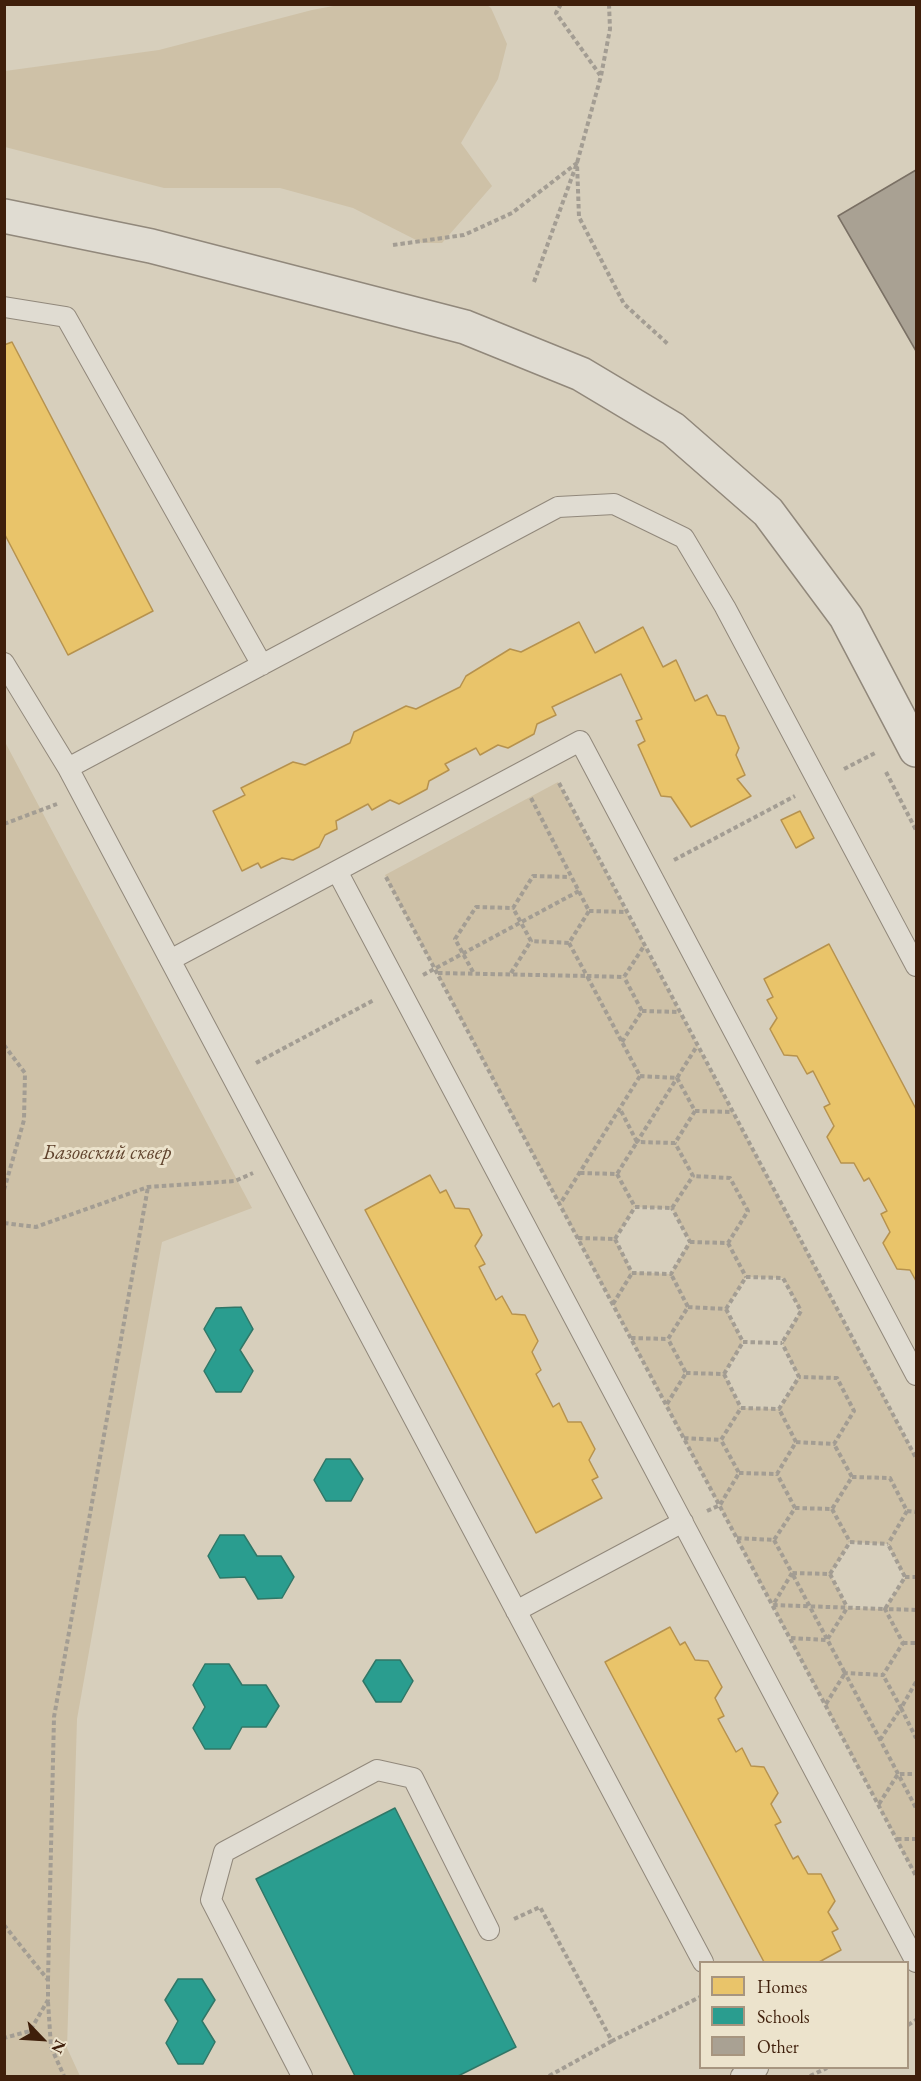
<!DOCTYPE html>
<meta charset="utf-8">
<style>
body{margin:0}
#map{position:relative;width:921px;height:2081px;overflow:hidden;background:#d7cfbc;font-family:"EB Garamond",serif}
canvas{display:block}
.frame{position:absolute;inset:0;border:6px solid #3f1f0b;pointer-events:none}
.legend{position:absolute;left:699px;top:1961px;width:210px;height:108px;box-sizing:border-box;background:#ece3cc;border:2px solid #a7957f;margin:0;padding:8px 10px;list-style:none;font-size:18px;color:#3f1f0b}
.legend li{display:flex;align-items:center;gap:12px;height:30px}
.legend b{width:30px;border:2px solid #a7957f}
.north{position:absolute;left:12px;top:2009px;width:60px;height:60px;-webkit-text-stroke:4px #ece3cc;paint-order:stroke;rotate:115deg;font-size:16px;font-weight:700;line-height:24px;text-align:center;color:#3f1f0b}
.north::after{content:'';display:block;margin:auto;width:21px;height:27px;background:#3f1f0b;clip-path:polygon(50% 0,100% 100%,50% 72%,0 100%)}
</style>
<div id="map">
<canvas width="921" height="2081"></canvas>
<div class="frame"></div>
<ul class="legend">
<li><b style="height:16px;background:#e9c46a"></b>Homes</li>
<li><b style="height:16px;background:#2a9d8f"></b>Schools</li>
<li><b style="height:16px;background:#a9a193"></b>Other</li>
</ul>
<div class="north">N</div>
</div>
<script>
const g = document.querySelector('canvas').getContext('2d');
g.lineJoin = 'round';
function fill(path, color) {
  g.fillStyle = color;
  g.fill(path, 'evenodd');
}
function toPath(rows) {
  const path = new Path2D();
  for (const r of rows) {
    path.moveTo(r[0], r[1]);
    for (let i = 2; i < r.length; i += 2) path.lineTo(r[i], r[i + 1]);
  }
  return path;
}
function strokePath(path, color, width, dash) {
  g.strokeStyle = color;
  g.lineWidth = width;
  g.lineCap = dash ? 'butt' : 'round';
  g.setLineDash(dash || []);
  g.stroke(path);
}
function write(font, color, halo, rows, align = 'center') {
  g.font = font + ' "EB Garamond",serif';
  g.lineWidth = 6;
  g.setLineDash([]);
  g.textBaseline = 'middle';
  g.strokeStyle = halo;
  g.fillStyle = color;
  for (const [text, x, y, turn = 0] of rows) {
    g.save();
    g.translate(x, y);
    g.rotate((+turn || 0) * Math.PI / 180);
    g.textAlign = isNaN(turn) ? turn : align;
    if (halo) g.strokeText(text, 0, 0);
    g.fillText(text, 0, 0);
    g.restore();
  }
}
const green = toPath([
 [344,4,487,5,491,8,507,44,498,79,461,143,492,186,442,243,422,243,353,208,280,188,164,188,5,147,5,71,159,50,312,10],
 [5,742,252,1208,162,1242,77,1719,67,2048,80,2076,5,2076],
 [558,782,916,1458,916,1876,385,875],
 [635,1207,672,1209,690,1241,671,1274,632,1272,615,1239],
 [746,1277,783,1278,801,1311,782,1343,799,1377,779,1409,741,1408,724,1374,743,1342,726,1309],
 [850,1542,888,1544,905,1577,885,1609,848,1608,830,1574]
]);
const homes = toPath([
 [12,342,153,611,68,655,4,533,4,345,12,342],
 [579,622,595,653,643,627,663,667,676,660,695,701,707,695,717,715,725,716,739,748,736,755,745,775,737,779,751,796,691,827,671,797,661,796,638,745,645,741,636,721,642,719,621,674,552,707,556,715,537,724,534,734,508,748,498,745,480,755,476,748,445,764,449,770,429,781,427,789,399,804,390,800,372,810,368,804,336,821,337,829,325,835,319,847,293,860,282,858,261,868,258,863,242,871,213,811,245,795,241,788,293,762,305,765,350,743,354,732,406,706,416,709,460,687,466,676,510,649,521,652,579,622],
 [800,811,814,838,796,848,781,820,800,811],
 [829,944,916,1109,916,1281,910,1270,897,1269,883,1243,890,1232,881,1214,887,1211,869,1178,864,1181,854,1163,841,1163,827,1137,834,1126,824,1107,830,1104,813,1071,807,1074,797,1056,784,1055,770,1029,777,1018,767,1000,773,997,764,979,829,944],
 [430,1175,440,1193,446,1190,455,1208,469,1209,482,1235,475,1246,485,1264,479,1267,496,1300,502,1296,512,1314,525,1315,538,1341,532,1352,541,1370,536,1374,553,1407,559,1403,568,1422,581,1422,595,1449,589,1460,598,1477,592,1480,602,1498,536,1533,365,1210,430,1175],
 [670,1627,680,1645,685,1642,695,1660,708,1661,722,1687,715,1698,724,1716,718,1719,736,1752,742,1748,751,1766,764,1767,778,1793,771,1804,781,1822,775,1825,793,1859,798,1856,808,1874,821,1874,835,1901,828,1912,838,1929,832,1932,841,1950,819,1962,764,1962,605,1662,670,1627]
]);
const schools = toPath([
 [241,1307,253,1329,240,1350,253,1371,241,1392,216,1392,204,1371,216,1350,204,1329,216,1308,241,1307],
 [326,1459,350,1459,363,1479,351,1501,326,1501,314,1480,326,1459],
 [220,1535,244,1535,257,1556,281,1556,294,1577,282,1598,258,1599,245,1577,220,1578,208,1556,220,1535],
 [376,1660,400,1660,413,1681,401,1702,376,1702,363,1681,376,1660],
 [205,1664,229,1664,242,1685,266,1685,279,1706,266,1727,242,1727,230,1749,205,1749,193,1728,205,1707,193,1685,205,1664],
 [395,1808,516,2047,458,2076,355,2076,256,1879,395,1808],
 [178,1979,202,1979,215,2000,202,2021,215,2042,203,2064,178,2064,166,2043,178,2021,165,2000,178,1979]
]);
const building = toPath([
 [916,170,916,351,838,216,916,170]
]);
const path = toPath([
 [561,4,556,13,600,75],
 [393,245,464,235,512,213,577,163,579,217,624,304,669,345],
 [534,282,577,163,601,76,610,29,609,4],
 [844,769,877,752],
 [886,772,916,830],
 [559,783,916,1458],
 [531,798,589,911,569,943,531,941],
 [4,824,57,804],
 [674,860,795,796],
 [386,877,916,1876],
 [589,911,626,912],
 [569,943,587,976,624,977,644,946],
 [473,972,455,939,476,907,513,908,533,876,570,877],
 [438,973,587,976,640,1076,560,1204],
 [511,973,531,941,513,908],
 [423,975,579,891],
 [642,1011,679,1012],
 [622,1042,642,1011,624,977],
 [4,1045,25,1073,24,1120,4,1190],
 [256,1063,374,1000],
 [640,1076,677,1078,697,1046],
 [677,1078,695,1111,675,1143,637,1142,677,1078],
 [695,1111,732,1112],
 [580,1173,617,1174,637,1142,620,1109],
 [617,1174,635,1207],
 [635,1207,672,1208],
 [672,1208,693,1176,675,1143],
 [4,1223,36,1227,148,1187,235,1181,253,1173],
 [578,1238,615,1239],
 [615,1239,635,1207],
 [615,1239,632,1273],
 [690,1242,728,1243,748,1211,730,1178,693,1176],
 [728,1243,746,1277],
 [632,1273,671,1274,690,1242,672,1208],
 [746,1277,783,1278,801,1311,782,1343],
 [613,1304,632,1273],
 [688,1307,726,1309],
 [726,1309,746,1277],
 [726,1309,743,1342],
 [631,1338,668,1339,688,1307,671,1274],
 [743,1342,782,1343],
 [686,1373,724,1374],
 [724,1374,741,1408],
 [724,1374,743,1342],
 [667,1404,686,1373,668,1339],
 [741,1408,779,1409,799,1377,782,1343],
 [684,1438,721,1440,741,1408],
 [796,1442,834,1444,854,1411,837,1378,799,1377],
 [739,1473,777,1474,796,1442,779,1409],
 [852,1477,890,1478,907,1511,888,1544],
 [795,1508,832,1509,852,1477,834,1444],
 [832,1509,850,1542],
 [707,1511,720,1505,739,1473,721,1440],
 [907,1511,916,1512],
 [737,1538,774,1540,795,1508,777,1474],
 [774,1540,792,1573,773,1605,885,1609,905,1577,888,1544],
 [850,1542,888,1544],
 [830,1574,847,1607],
 [830,1574,850,1542],
 [905,1577,916,1577],
 [916,1610,885,1609,903,1643,883,1675,845,1673,916,1808],
 [791,1638,827,1640,847,1608],
 [903,1643,916,1643],
 [916,1682,901,1708,916,1738],
 [826,1704,845,1673,792,1573,830,1574],
 [880,1740,901,1708,883,1675],
 [879,1804,898,1774,916,1774],
 [897,1839,916,1839],
 [514,1919,540,1907,612,2041,700,1997],
 [4,1925,48,1980,48,2000,30,2031,4,2038],
 [48,1980,54,1717,148,1187],
 [48,2002,51,2047,64,2076],
 [908,2025,916,2020],
 [549,2076,612,2041],
 [810,2076,827,2068]
]);
const lane = toPath([
 [4,307,66,317,262,665],
 [4,663,68,768],
 [337,871,916,1962],
 [170,960,580,741,916,1375],
 [516,1611,683,1522],
 [703,1962,68,768,558,507,614,504,684,538,725,607,916,966],
 [302,2076,211,1900,224,1852,377,1770,413,1778,489,1930],
 [741,2076,758,2068]
]);
const street = toPath([
 [4,216,151,246,465,327,581,374,673,429,768,512,846,617,916,750]
]);
const parkNames = [
 ["Базовский сквер",107,1153]
];
fill(green, '#cec1a7');
fill(homes, '#e9c46a');
strokePath(homes, '#b6924e', 1.5);
fill(schools, '#2a9d8f');
strokePath(schools, '#307767', 1.5);
fill(building, '#a9a193');
strokePath(building, '#7a7064', 1.5);
strokePath(lane, '#91887b', 22);
strokePath(street, '#91887b', 36);
strokePath(path, '#a39d93', 4, [4.5, 3]);
strokePath(lane, '#e0dcd2', 20);
strokePath(street, '#e0dcd2', 33);
write('italic 21px', '#61442e', '#ece3cc', parkNames);
</script>
